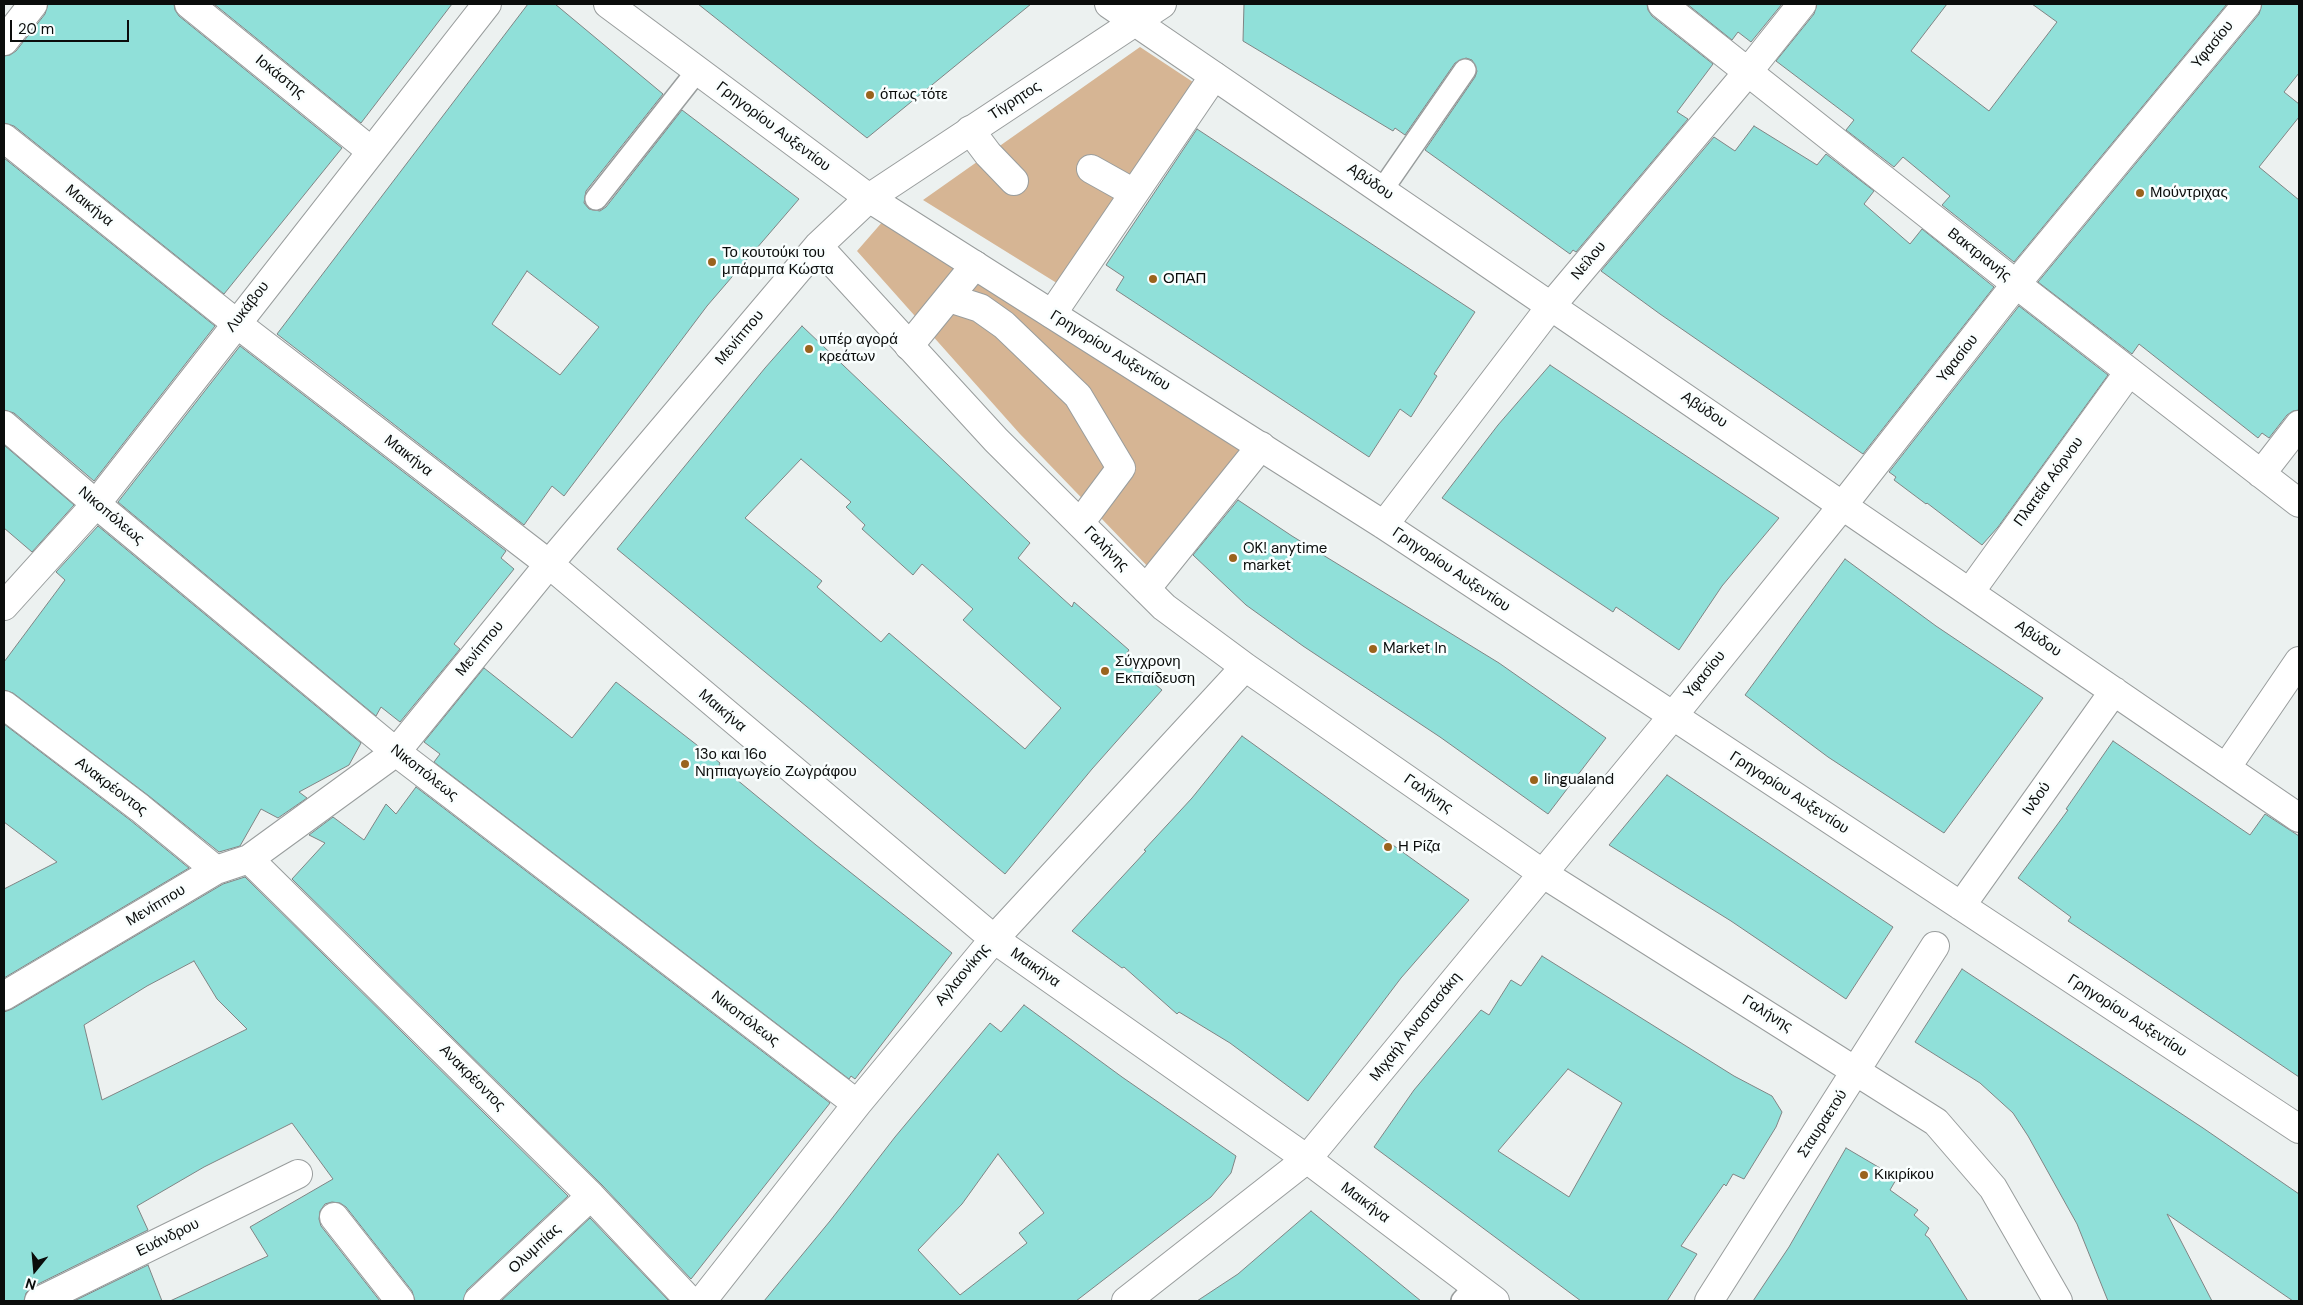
<!DOCTYPE html>
<meta charset="utf-8">
<style>
body{margin:0}
#map{position:relative;width:2303px;height:1305px;overflow:hidden;background:#ecf1f0;font-family:"DM Sans",sans-serif}
canvas{display:block}
.frame{position:absolute;inset:0;border:5px solid #0b0d0c;pointer-events:none}
.north{position:absolute;left:10px;top:1245px;width:50px;height:50px;-webkit-text-stroke:4px #f9fefe;paint-order:stroke;rotate:197deg;font-size:14px;font-weight:700;line-height:20px;text-align:center;color:#0b0d0c}
.north::after{content:'';display:block;margin:auto;width:18px;height:22px;background:#0b0d0c;clip-path:polygon(50% 0,100% 100%,50% 72%,0 100%)}
.scale{position:absolute;left:10px;top:20px;width:119px;height:22px;box-sizing:border-box;border:2px solid #0b0d0c;border-top:0;padding-left:6px;font-size:15px;line-height:18px;white-space:nowrap;color:#0b0d0c;-webkit-text-stroke:4px #f9fefe;paint-order:stroke}
</style>
<div id="map">
<canvas width="2303" height="1305"></canvas>
<div class="frame"></div>
<div class="north">N</div>
<div class="scale">20 m</div>
</div>
<script>
const g = document.querySelector('canvas').getContext('2d');
g.lineJoin = 'round';
function fill(path, color) {
  g.fillStyle = color;
  g.fill(path, 'evenodd');
}
function toPath(rows) {
  const path = new Path2D();
  for (const r of rows) {
    path.moveTo(r[0], r[1]);
    for (let i = 2; i < r.length; i += 2) path.lineTo(r[i], r[i + 1]);
  }
  return path;
}
function strokePath(path, color, width, dash) {
  g.strokeStyle = color;
  g.lineWidth = width;
  g.lineCap = dash ? 'butt' : 'round';
  g.setLineDash(dash || []);
  g.stroke(path);
}
function write(font, color, halo, rows, align = 'center') {
  g.font = font + ' "DM Sans",sans-serif';
  g.lineWidth = 5;
  g.setLineDash([]);
  g.textBaseline = 'middle';
  g.strokeStyle = halo;
  g.fillStyle = color;
  for (const [text, x, y, turn = 0] of rows) {
    g.save();
    g.translate(x, y);
    g.rotate((+turn || 0) * Math.PI / 180);
    g.textAlign = isNaN(turn) ? turn : align;
    if (halo) g.strokeText(text, 0, 0);
    g.fillText(text, 0, 0);
    g.restore();
  }
}
const green = toPath([
 [1140,47,1205,90,1068,290,923,200],
 [884,220,1248,454,1153,572,1020,434,857,251]
]);
const building = toPath([
 [48,4,174,4,175,10,179,16,342,148,224,294,14,126,4,123,4,56,10,55,16,51,45,14,48,4],
 [214,4,452,4,361,123,214,4],
 [528,4,555,4,663,94,586,191,584,203,589,209,600,211,606,207,682,110,799,199,707,306,564,496,552,486,524,525,277,334,528,4],
 [527,271,599,327,560,375,492,324,527,271],
 [698,4,1031,4,867,138,698,4],
 [1244,4,1647,4,1648,10,1652,16,1713,64,1677,112,1688,119,1576,252,1573,250,1570,254,1425,150,1475,77,1477,71,1472,60,1466,58,1455,63,1405,135,1395,128,1393,131,1243,41,1244,4],
 [1687,4,1782,4,1751,42,1738,32,1732,40,1687,4],
 [1817,4,1947,4,1911,51,1989,111,2057,22,2032,4,2227,4,2014,262,1942,205,1950,196,1903,157,1894,167,1846,130,1854,120,1776,61,1814,14,1817,4],
 [2262,4,2299,4,2299,73,2284,92,2299,104,2299,117,2259,167,2299,200,2299,410,2293,411,2287,415,2269,438,2262,433,2258,438,2139,344,2132,354,2038,282,2259,14,2262,4],
 [1754,126,1817,165,1826,154,1874,191,1864,204,1910,244,1922,229,1994,287,1863,454,1660,314,1601,271,1714,137,1735,151,1754,126],
 [1197,129,1475,312,1434,374,1437,376,1411,417,1400,409,1369,457,1116,290,1124,277,1106,265,1197,129],
 [4,158,215,326,94,481,14,413,4,410,4,158],
 [2019,306,2108,375,1998,527,1982,545,1927,503,1926,504,1894,480,1896,477,1889,472,2019,306],
 [802,326,1030,543,1018,558,1072,607,1074,602,1129,650,1124,657,1162,690,1092,769,1005,874,818,716,617,549,765,368,802,326],
 [801,459,851,502,846,507,865,525,862,529,913,575,922,564,973,609,963,620,1061,708,1025,749,889,633,881,642,817,587,822,581,745,518,801,459],
 [240,346,506,551,501,558,514,569,454,644,460,649,400,722,381,707,376,716,118,502,240,346],
 [1550,365,1779,518,1722,586,1679,650,1616,607,1613,612,1442,498,1498,425,1550,365],
 [4,445,74,505,32,552,4,528,4,445],
 [1238,500,1292,536,1499,663,1606,738,1548,814,1440,737,1303,646,1246,605,1193,555,1238,500],
 [98,526,361,743,349,765,299,792,307,798,278,818,261,809,240,846,219,852,149,796,13,693,4,690,4,662,65,580,56,572,98,526],
 [1845,559,1936,626,2043,698,1944,833,1828,757,1745,695,1845,559],
 [484,668,572,738,616,682,720,763,719,765,816,845,952,953,855,1079,851,1076,849,1079,434,762,440,754,424,742,484,668],
 [4,724,130,820,189,868,4,978,4,889,57,862,4,822,4,724],
 [1242,736,1469,900,1401,978,1308,1101,1230,1043,1179,1012,1177,1014,1124,967,1122,968,1072,931,1146,851,1144,850,1192,798,1242,736],
 [2113,741,2250,835,2265,814,2299,836,2299,1077,2068,921,2071,917,2018,878,2068,810,2066,809,2113,741],
 [1667,775,1893,927,1846,999,1731,921,1609,845,1667,775],
 [416,787,830,1103,691,1279,602,1185,292,879,325,843,309,835,333,817,364,840,386,804,396,814,416,787],
 [245,877,568,1196,467,1290,463,1301,415,1301,412,1291,346,1207,340,1203,332,1202,325,1204,320,1211,319,1219,321,1226,380,1301,170,1301,268,1256,250,1227,333,1179,292,1123,204,1167,137,1206,148,1230,32,1287,26,1293,24,1301,4,1301,4,1012,12,1009,223,884,245,877],
 [194,961,217,999,247,1029,102,1100,84,1025,147,986,194,961],
 [1542,956,1734,1076,1772,1096,1782,1112,1776,1127,1744,1179,1733,1174,1726,1186,1724,1184,1681,1246,1697,1254,1667,1301,1581,1301,1374,1147,1414,1090,1481,1010,1489,1015,1511,980,1521,986,1542,956],
 [1568,1069,1622,1103,1569,1197,1498,1151,1568,1069],
 [1962,969,2203,1128,2299,1194,2299,1301,2293,1301,2167,1214,2212,1301,2108,1301,2077,1224,2028,1136,2013,1113,1980,1083,1915,1042,1962,969],
 [1024,1005,1122,1077,1236,1156,1231,1173,1211,1197,1076,1301,764,1301,830,1221,895,1137,990,1023,1001,1032,1024,1005],
 [998,1154,1044,1213,1019,1233,1027,1243,960,1295,918,1250,962,1204,998,1154],
 [1846,1148,1897,1178,1890,1190,1918,1210,1914,1215,1929,1228,1925,1235,1929,1238,1968,1301,1753,1301,1789,1247,1846,1148],
 [1311,1211,1421,1301,1197,1301,1238,1274,1311,1211],
 [590,1218,669,1301,501,1301,590,1218],
 [148,1265,162,1301,74,1301,148,1265]
]);
const service = toPath([
 [1382,190,1465,70],
 [596,199,698,70],
 [1462,1301,1475,1287]
]);
const pedestrian = toPath([
 [970,130,988,154,1014,181],
 [1091,169,1134,193],
 [949,298,980,308,1004,325,1078,396,1121,468,1080,523],
 [1052,314,1214,76],
 [909,346,975,265],
 [1146,589,1261,446],
 [1970,592,2129,372],
 [2226,768,2299,661]
]);
const minor = toPath([
 [189,4,371,151],
 [608,4,869,198,1384,525,2299,1129],
 [1109,4,2299,818],
 [1662,4,2016,284,2299,503],
 [4,41,33,4],
 [4,138,236,323,549,564,994,939,1307,1159,1495,1301],
 [818,246,996,440,1164,607,1245,667,1542,873,1936,1122,1993,1188,2058,1301],
 [4,425,96,504,396,752,857,1104],
 [2261,474,2299,425],
 [1384,525,1551,306,1747,73,1802,4],
 [4,606,96,504,487,4],
 [4,705,140,808,216,870],
 [249,859,591,1196,690,1301],
 [1961,906,2114,691],
 [4,996,216,870,249,859,396,752,549,564,818,246,869,198,1162,4],
 [334,1217,400,1301],
 [39,1301,298,1174],
 [478,1301,591,1196],
 [702,1301,857,1104,994,939,1245,667],
 [1126,1301,1307,1159,1672,717,1843,505,2016,284,2247,4],
 [1709,1301,1935,946]
]);
const markers = [
 [870,95,5,"#9a631d"],
 [2140,193,5,"#9a631d"],
 [712,262,5,"#9a631d"],
 [1153,279,5,"#9a631d"],
 [809,349,5,"#9a631d"],
 [1233,558,5,"#9a631d"],
 [1373,649,5,"#9a631d"],
 [1105,671,5,"#9a631d"],
 [685,764,5,"#9a631d"],
 [1534,780,5,"#9a631d"],
 [1388,847,5,"#9a631d"],
 [1864,1175,5,"#9a631d"]
];
const streetNames = [
 ["Υφασίου",2213,45,-51],
 ["Ιοκάστης",280,77,39],
 ["Τίγρητος",1015,101,-33],
 ["Γρηγορίου Αυξεντίου",773,127,37],
 ["Αβύδου",1370,182,34],
 ["Μαικήνα",89,206,39],
 ["Βακτριανής",1979,255,38],
 ["Νείλου",1589,261,-50],
 ["Λυκάβου",248,307,-52],
 ["Μενίππου",740,338,-50],
 ["Γρηγορίου Αυξεντίου",1110,351,32],
 ["Υφασίου",1958,359,-52],
 ["Αβύδου",1704,410,34],
 ["Μαικήνα",408,456,38],
 ["Πλατεία Αόρνου",2049,482,-54],
 ["Νικοπόλεως",111,516,40],
 ["Γαλήνης",1106,549,45],
 ["Γρηγορίου Αυξεντίου",1451,570,34],
 ["Αβύδου",2038,639,34],
 ["Μενίππου",480,649,-51],
 ["Υφασίου",1705,675,-51],
 ["Μαικήνα",722,711,40],
 ["Νικοπόλεως",424,773,38],
 ["Ανακρέοντος",111,787,37],
 ["Γρηγορίου Αυξεντίου",1789,793,33],
 ["Γαλήνης",1428,794,35],
 ["Ινδού",2037,799,-55],
 ["Μενίππου",156,906,-31],
 ["Μαικήνα",1035,968,35],
 ["Αγλαονίκης",963,975,-50],
 ["Γαλήνης",1767,1014,32],
 ["Γρηγορίου Αυξεντίου",2127,1016,33],
 ["Νικοπόλεως",745,1019,37],
 ["Μιχαήλ Αναστασάκη",1416,1027,-51],
 ["Ανακρέοντος",472,1078,45],
 ["Σταυραετού",1823,1124,-57],
 ["Μαικήνα",1365,1203,37],
 ["Ευάνδρου",168,1238,-26],
 ["Ολυμπίας",535,1249,-43]
];
const poiNames = [
 ["όπως τότε",880,95],
 ["Μούντριχας",2150,193],
 ["Το κουτούκι του",722,253],
 ["μπάρμπα Κώστα",722,270],
 ["ΟΠΑΠ",1163,279],
 ["υπέρ αγορά",819,340],
 ["κρεάτων",819,357],
 ["OK! anytime",1243,549],
 ["market",1243,566],
 ["Market In",1383,649],
 ["Σύγχρονη",1115,662],
 ["Εκπαίδευση",1115,679],
 ["13ο και 16ο",695,755],
 ["Νηπιαγωγείο Ζωγράφου",695,772],
 ["lingualand",1544,780],
 ["Η Ρίζα",1398,847],
 ["Κικιρίκου",1874,1175]
];
fill(green, '#d6b594');
fill(building, '#90e0d9');
strokePath(building, '#808484', 1);
strokePath(service, '#999d9d', 24);
strokePath(pedestrian, '#999d9d', 30);
strokePath(minor, '#999d9d', 30);
strokePath(service, '#fff', 21);
strokePath(pedestrian, '#fff', 28);
strokePath(minor, '#fff', 28);
for (const [x, y, r, color] of markers) {
  const dot = new Path2D();
  dot.arc(x, y, r, 0, 2 * Math.PI);
  g.fillStyle = color;
  g.fill(dot);
  strokePath(dot, '#f9fefe', 2);
}
write('15px', '#0b0d0c', '#f9fefe', streetNames);
write('15px', '#0b0d0c', '#f9fefe', poiNames, 'left');
</script>
